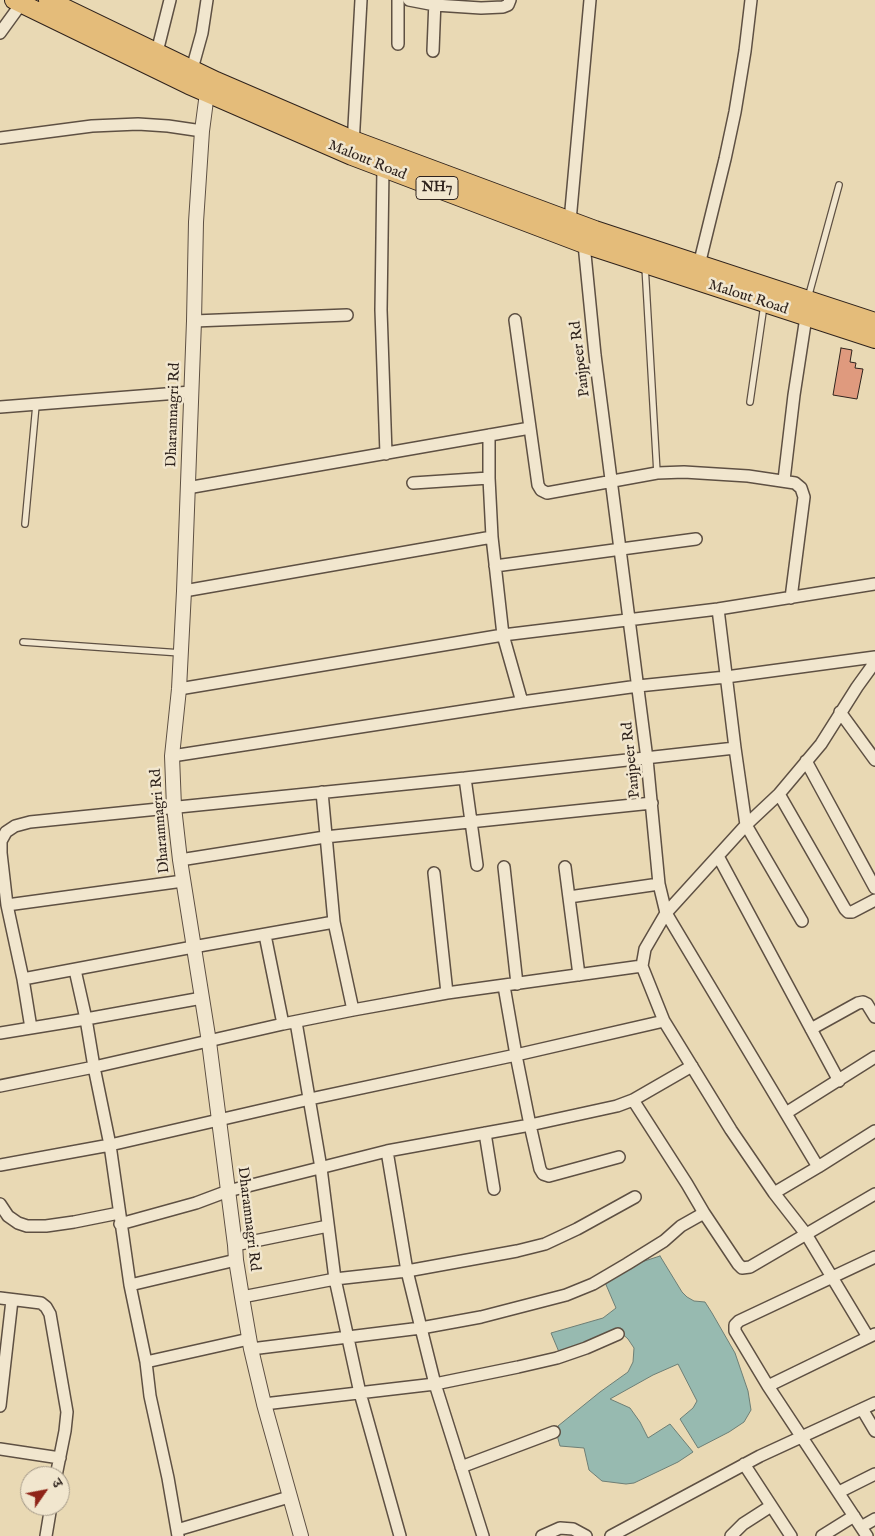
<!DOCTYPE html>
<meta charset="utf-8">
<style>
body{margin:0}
#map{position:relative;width:875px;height:1536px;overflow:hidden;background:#e9d9b4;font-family:"IM FELL English","Noto Serif Devanagari",serif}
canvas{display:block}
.north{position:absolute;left:20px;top:1466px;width:50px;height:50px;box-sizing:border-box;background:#f1e6ce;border:1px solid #a39887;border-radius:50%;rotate:57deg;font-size:14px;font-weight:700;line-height:20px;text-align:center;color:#2f231d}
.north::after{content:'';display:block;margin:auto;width:18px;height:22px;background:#8f2418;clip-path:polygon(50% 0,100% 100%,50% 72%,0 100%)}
</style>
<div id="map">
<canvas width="875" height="1536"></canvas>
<div class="north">उ</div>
</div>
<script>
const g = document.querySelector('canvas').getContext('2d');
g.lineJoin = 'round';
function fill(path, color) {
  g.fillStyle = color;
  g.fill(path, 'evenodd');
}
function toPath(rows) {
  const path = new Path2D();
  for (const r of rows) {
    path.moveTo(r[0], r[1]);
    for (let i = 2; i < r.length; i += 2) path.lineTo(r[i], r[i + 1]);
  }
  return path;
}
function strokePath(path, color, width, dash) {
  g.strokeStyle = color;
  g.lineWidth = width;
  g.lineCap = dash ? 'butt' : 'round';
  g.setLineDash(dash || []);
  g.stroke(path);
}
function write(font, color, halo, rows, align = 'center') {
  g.font = font + ' "IM FELL English",serif';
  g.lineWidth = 5;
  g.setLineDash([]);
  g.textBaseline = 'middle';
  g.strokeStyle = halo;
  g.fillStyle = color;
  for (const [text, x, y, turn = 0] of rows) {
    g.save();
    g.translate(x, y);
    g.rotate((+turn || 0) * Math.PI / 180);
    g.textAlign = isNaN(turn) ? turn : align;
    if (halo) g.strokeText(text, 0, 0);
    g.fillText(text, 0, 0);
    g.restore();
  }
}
const water = toPath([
 [660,1256,682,1292,687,1297,694,1301,705,1302,712,1313,735,1353,748,1391,751,1410,744,1422,729,1432,698,1448,680,1419,693,1408,697,1401,678,1364,653,1375,610,1399,630,1408,640,1422,648,1438,670,1424,693,1452,678,1462,634,1483,626,1484,602,1481,589,1470,584,1448,560,1446,557,1435,558,1426,600,1392,628,1372,633,1362,634,1348,628,1339,618,1330,571,1350,559,1352,551,1333,603,1318,616,1308,604,1280,626,1267,660,1256]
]);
const building = toPath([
 [841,348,852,350,850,362,856,363,855,368,863,369,857,399,833,395,841,348]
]);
const service = toPath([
 [645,266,657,473],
 [808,298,839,185],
 [750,402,764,305],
 [25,524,36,405],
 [23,642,181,653]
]);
const minor = toPath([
 [409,0,435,5,481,8,503,7,508,5,510,0],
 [0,33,21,4],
 [398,44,398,0],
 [433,51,435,0],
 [157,52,170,0],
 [192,69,202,33,207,0],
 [0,138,92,126,138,124,168,126,202,131],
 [353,145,361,0],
 [383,168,381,310,386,454],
 [570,221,590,0],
 [584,244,595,355,647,759,659,884,666,913,818,1167,875,1131],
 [699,265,725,159,735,112,745,51,751,0],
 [515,320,538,485,541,490,547,493,657,473,684,472,748,476,795,483,801,488,804,497,791,598],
 [194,321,347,315],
 [0,407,191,392],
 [489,435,489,478,492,537,503,635,522,702],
 [784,480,794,395,806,317],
 [413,483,489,478],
 [187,488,530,428],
 [495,566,696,539],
 [184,591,492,537],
 [718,609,735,748,746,825,802,921],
 [179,689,503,635,718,609,875,584],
 [840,712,875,760],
 [172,756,522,702,638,686,726,677,875,657],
 [806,761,875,888],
 [465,778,477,865],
 [322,792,334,922,353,1010],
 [779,794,845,909,848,912,852,912,875,900],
 [718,856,839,1081],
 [180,860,325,837,652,803],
 [504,867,517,984],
 [565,867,579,975],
 [434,873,447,993],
 [569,897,659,884],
 [7,905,183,881],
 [265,935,283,1024],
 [75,970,86,1019,94,1067,110,1145,130,1285,146,1362,150,1396,168,1478,178,1536],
 [23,979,193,947,334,922],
 [504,986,516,1055,530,1125,540,1169,543,1174,549,1176,619,1157],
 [296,1022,321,1168,335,1279,360,1393,400,1536],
 [31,1028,23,979,7,905,1,853,1,841,6,832,15,826,30,822,465,778,735,748],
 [811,1029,858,1003,863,1002,867,1004,875,1017],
 [0,1033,86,1019,202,998],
 [0,1086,94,1067,283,1024,353,1010,447,993,642,966],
 [633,1100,687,1184,704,1213,738,1264,742,1268,750,1267,875,1194],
 [786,1113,875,1057],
 [485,1133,494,1189],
 [387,1151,407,1271,421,1328,435,1384,483,1536],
 [0,1165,110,1145,310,1099,516,1055,664,1021],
 [774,1193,818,1167],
 [0,1204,8,1216,18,1223,27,1226,46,1226,74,1222,119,1213],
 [120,1224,196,1203,228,1191,387,1151,530,1125,617,1106,633,1100,692,1066],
 [235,1245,328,1226],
 [130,1285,236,1260],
 [242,1297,335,1279,407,1271,517,1251,545,1244,577,1229,635,1197],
 [0,1298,41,1303,46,1307,50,1314,67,1412,65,1431,56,1476],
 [868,1337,806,1234,774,1193,731,1130,664,1021,642,966,645,949,666,913,746,825,779,794,821,744,857,687,875,662],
 [251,1349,421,1328,481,1317,566,1295,593,1284,627,1264,664,1241,681,1226,704,1213],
 [146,1362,249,1339],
 [768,1386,875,1334],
 [264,1404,435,1384,518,1367,557,1358,586,1348,618,1334],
 [0,1406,12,1300],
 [862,1409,875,1431],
 [0,1449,60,1458],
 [744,1464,791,1536],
 [461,1467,554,1432],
 [839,1492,875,1474],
 [861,1527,875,1519],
 [177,1530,289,1497],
 [46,1536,51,1506],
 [542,1536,560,1528,573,1529,586,1536],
 [611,1536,760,1456,875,1403],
 [731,1536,743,1524,771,1506],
 [822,1536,854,1516],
 [867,1536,768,1386,735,1331,735,1325,739,1321,875,1257]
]);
const tertiary = toPath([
 [207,93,202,131,196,222,194,321,184,591,179,689,172,756,174,807,180,860,209,1042,235,1245,236,1260,242,1297,251,1349,264,1404,301,1536]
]);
const trunk = toPath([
 [14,0,189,85,352,156,584,244,875,339],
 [48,0,216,81,353,140,595,230,875,322]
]);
const shields = [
 [437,188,42]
];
const shieldNames = [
 ["NH7",437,188]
];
const streetNames = [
 ["Malout Road",367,161,22],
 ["Malout Road",748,298,18],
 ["Panjpeer Rd",581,359,-97],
 ["Dharamnagri Rd",174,415,-88],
 ["Panjpeer Rd",632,760,-96],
 ["Dharamnagri Rd",161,821,-95],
 ["Dharamnagri Rd",248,1219,83]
];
fill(water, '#97bab0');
strokePath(water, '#6d7e75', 1);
fill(building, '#df9a7e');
strokePath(building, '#2f231d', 1);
strokePath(service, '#5e5043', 8);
strokePath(minor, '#5e5043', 14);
strokePath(tertiary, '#5e5043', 16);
strokePath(trunk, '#2f231d', 20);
strokePath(service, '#f1e6ce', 5.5);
strokePath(minor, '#f1e6ce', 11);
strokePath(tertiary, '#f1e6ce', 14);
strokePath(trunk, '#e4bc7a', 18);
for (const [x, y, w] of shields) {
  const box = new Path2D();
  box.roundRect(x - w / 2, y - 11.5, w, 23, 4);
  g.fillStyle = '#f1e6ce';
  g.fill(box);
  strokePath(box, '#2f231d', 1);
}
write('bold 14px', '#2f231d', null, shieldNames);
write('15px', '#2f231d', '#f1e6ce', streetNames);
</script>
